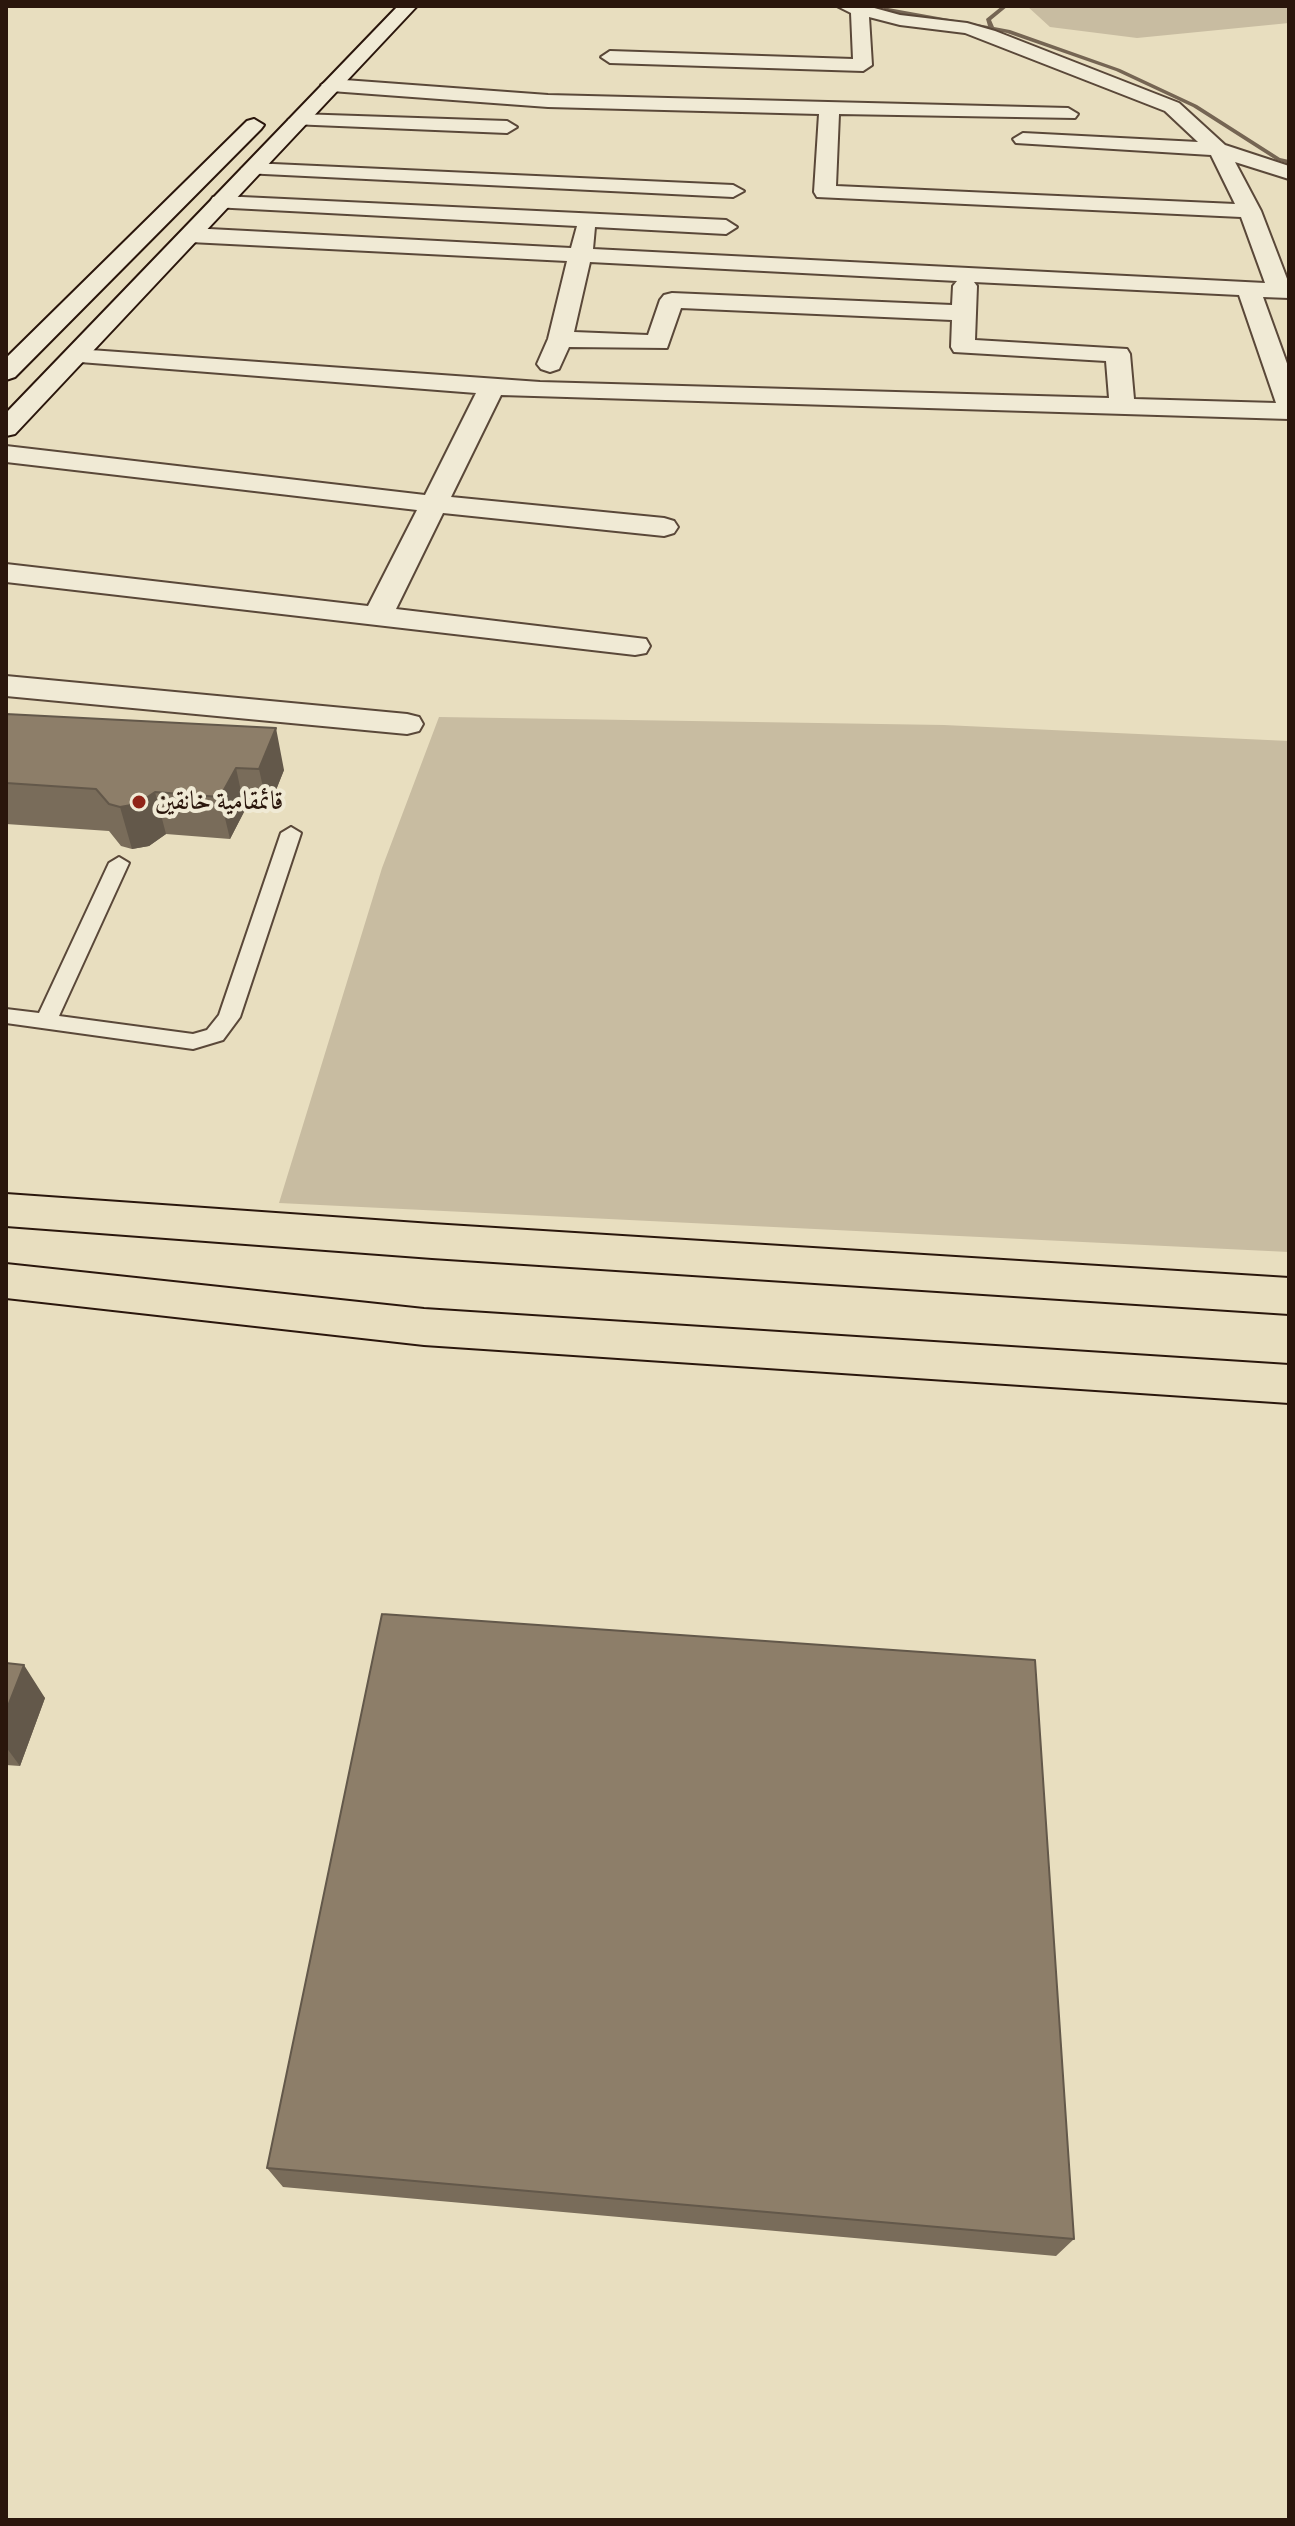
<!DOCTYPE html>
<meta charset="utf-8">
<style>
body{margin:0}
#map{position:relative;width:1295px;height:2526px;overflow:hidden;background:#e8debf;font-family:"EB Garamond",serif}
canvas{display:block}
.frame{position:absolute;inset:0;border:8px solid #2a160c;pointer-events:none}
</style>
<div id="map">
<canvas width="1295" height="2526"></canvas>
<div class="frame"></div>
</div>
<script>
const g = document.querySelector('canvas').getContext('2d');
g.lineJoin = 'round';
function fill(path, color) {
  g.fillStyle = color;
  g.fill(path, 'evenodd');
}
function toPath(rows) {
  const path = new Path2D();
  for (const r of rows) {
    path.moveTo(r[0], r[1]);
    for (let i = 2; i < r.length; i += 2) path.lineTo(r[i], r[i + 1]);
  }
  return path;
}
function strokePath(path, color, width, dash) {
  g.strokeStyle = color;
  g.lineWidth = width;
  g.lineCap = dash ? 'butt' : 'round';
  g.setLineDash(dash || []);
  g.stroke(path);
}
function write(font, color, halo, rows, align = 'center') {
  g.font = font + ' "EB Garamond",Amiri,serif';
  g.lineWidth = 8;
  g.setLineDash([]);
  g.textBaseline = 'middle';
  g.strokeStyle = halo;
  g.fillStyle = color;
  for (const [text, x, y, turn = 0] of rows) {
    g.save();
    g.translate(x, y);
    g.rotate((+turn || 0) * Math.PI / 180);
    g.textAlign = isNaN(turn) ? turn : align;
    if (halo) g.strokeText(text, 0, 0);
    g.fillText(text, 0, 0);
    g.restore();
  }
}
const green = toPath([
 [1027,6,1289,6,1289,23,1137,38,1050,27],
 [439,717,944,725,1289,741,1289,1252,279,1203,382,868]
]);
const stream = toPath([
 [877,6,988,26,986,19,1002,6,1008,6,991,20,994,27,1010,30,1120,69,1197,105,1280,158,1289,160,1289,164,1276,160,1193,107,1116,71,1007,33,897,14,877,6]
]);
const lane = toPath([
 [291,827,301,833,240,1017,223,1040,193,1049,6,1023,6,1009,39,1013,109,863,119,857,129,863,59,1016,193,1034,207,1030,219,1015,281,833,291,827]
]);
const street = toPath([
 [837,6,867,6,900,15,967,23,995,31,1179,103,1225,145,1289,166,1289,179,1235,162,1261,211,1289,284,1289,298,1263,297,1289,369,1289,419,501,395,451,497,664,518,674,521,678,527,674,533,664,536,443,513,396,609,646,639,650,646,646,653,635,655,6,582,6,564,368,606,417,510,6,462,6,446,425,495,476,393,67,361,64,356,67,351,76,349,540,382,1109,398,1106,361,954,352,951,347,952,320,681,308,667,348,569,347,559,369,550,372,541,369,537,364,548,339,567,261,190,242,179,235,190,228,571,248,577,226,213,207,210,202,213,197,221,196,726,220,737,227,726,234,595,227,593,249,1265,283,1241,217,817,197,814,192,819,114,548,107,331,91,321,85,331,79,548,95,1068,108,1078,114,1075,118,839,114,836,186,1235,204,1211,155,1016,143,1013,139,1023,133,1198,142,1165,111,965,33,900,25,869,17,872,65,863,71,610,63,601,57,610,51,853,59,851,13,837,6],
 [590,262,957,281,953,286,952,305,672,293,664,295,660,300,648,335,574,332,590,262],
 [974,282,1239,295,1276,403,1134,399,1130,354,1127,349,975,340,977,286,974,282],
 [298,114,507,121,517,127,507,133,291,124,288,120,298,114],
 [251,163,733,185,744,191,733,197,244,173,241,169,251,163],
 [6,676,407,714,419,717,423,724,419,731,407,734,6,696,6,676]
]);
const secondary = toPath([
 [398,6,417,6,15,434,6,436,6,413,398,6],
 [254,119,264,125,261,129,15,377,6,380,6,358,247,121,254,119]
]);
const primary = toPath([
 [6,1194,432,1224,1289,1278,1289,1314,432,1258,6,1226,6,1194],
 [6,1264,424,1309,1289,1365,1289,1403,424,1345,6,1298,6,1264]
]);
const wall = toPath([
 [6,714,284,770,268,810,245,810,230,839,166,834,149,846,132,849,121,846,109,831,6,824],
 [6,1663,45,1698,20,1766,6,1765],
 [267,2168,1074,2239,1056,2256,283,2187]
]);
const shadedWall = toPath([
 [276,728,284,770,268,810,259,769],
 [236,768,245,810,230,839,220,797],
 [155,792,166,834,149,846,132,849,120,807],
 [24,1665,45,1698,20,1766,6,1747,6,1711]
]);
const building = toPath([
 [6,714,276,728,259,769,236,768,220,797,155,792,137,804,120,807,109,804,96,789,6,783,6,714],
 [382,1614,1035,1660,1074,2239,267,2168,382,1614],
 [6,1663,24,1665,6,1711,6,1663]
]);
const markers = [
 [139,802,8,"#8f2418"]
];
const farPoinames = [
 ["قائمقامية خانقين",155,802]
];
fill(green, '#c8bca1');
fill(stream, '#756553');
strokePath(lane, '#5a4839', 4);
strokePath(street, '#5a4839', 4);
strokePath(secondary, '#2a160c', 4);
strokePath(primary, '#2a160c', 4);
fill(lane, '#f0ead5');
fill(street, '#f0ead5');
fill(secondary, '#f0ead5');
fill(primary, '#e8debf');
fill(wall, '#796c5a');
fill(shadedWall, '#63584a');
fill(building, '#8d7e69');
strokePath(building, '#63584a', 2);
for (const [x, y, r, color] of markers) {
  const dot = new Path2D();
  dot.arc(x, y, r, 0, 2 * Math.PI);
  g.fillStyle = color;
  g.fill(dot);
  strokePath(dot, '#f0ead5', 3);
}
write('26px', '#2a160c', '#f0ead5', farPoinames, 'left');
</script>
